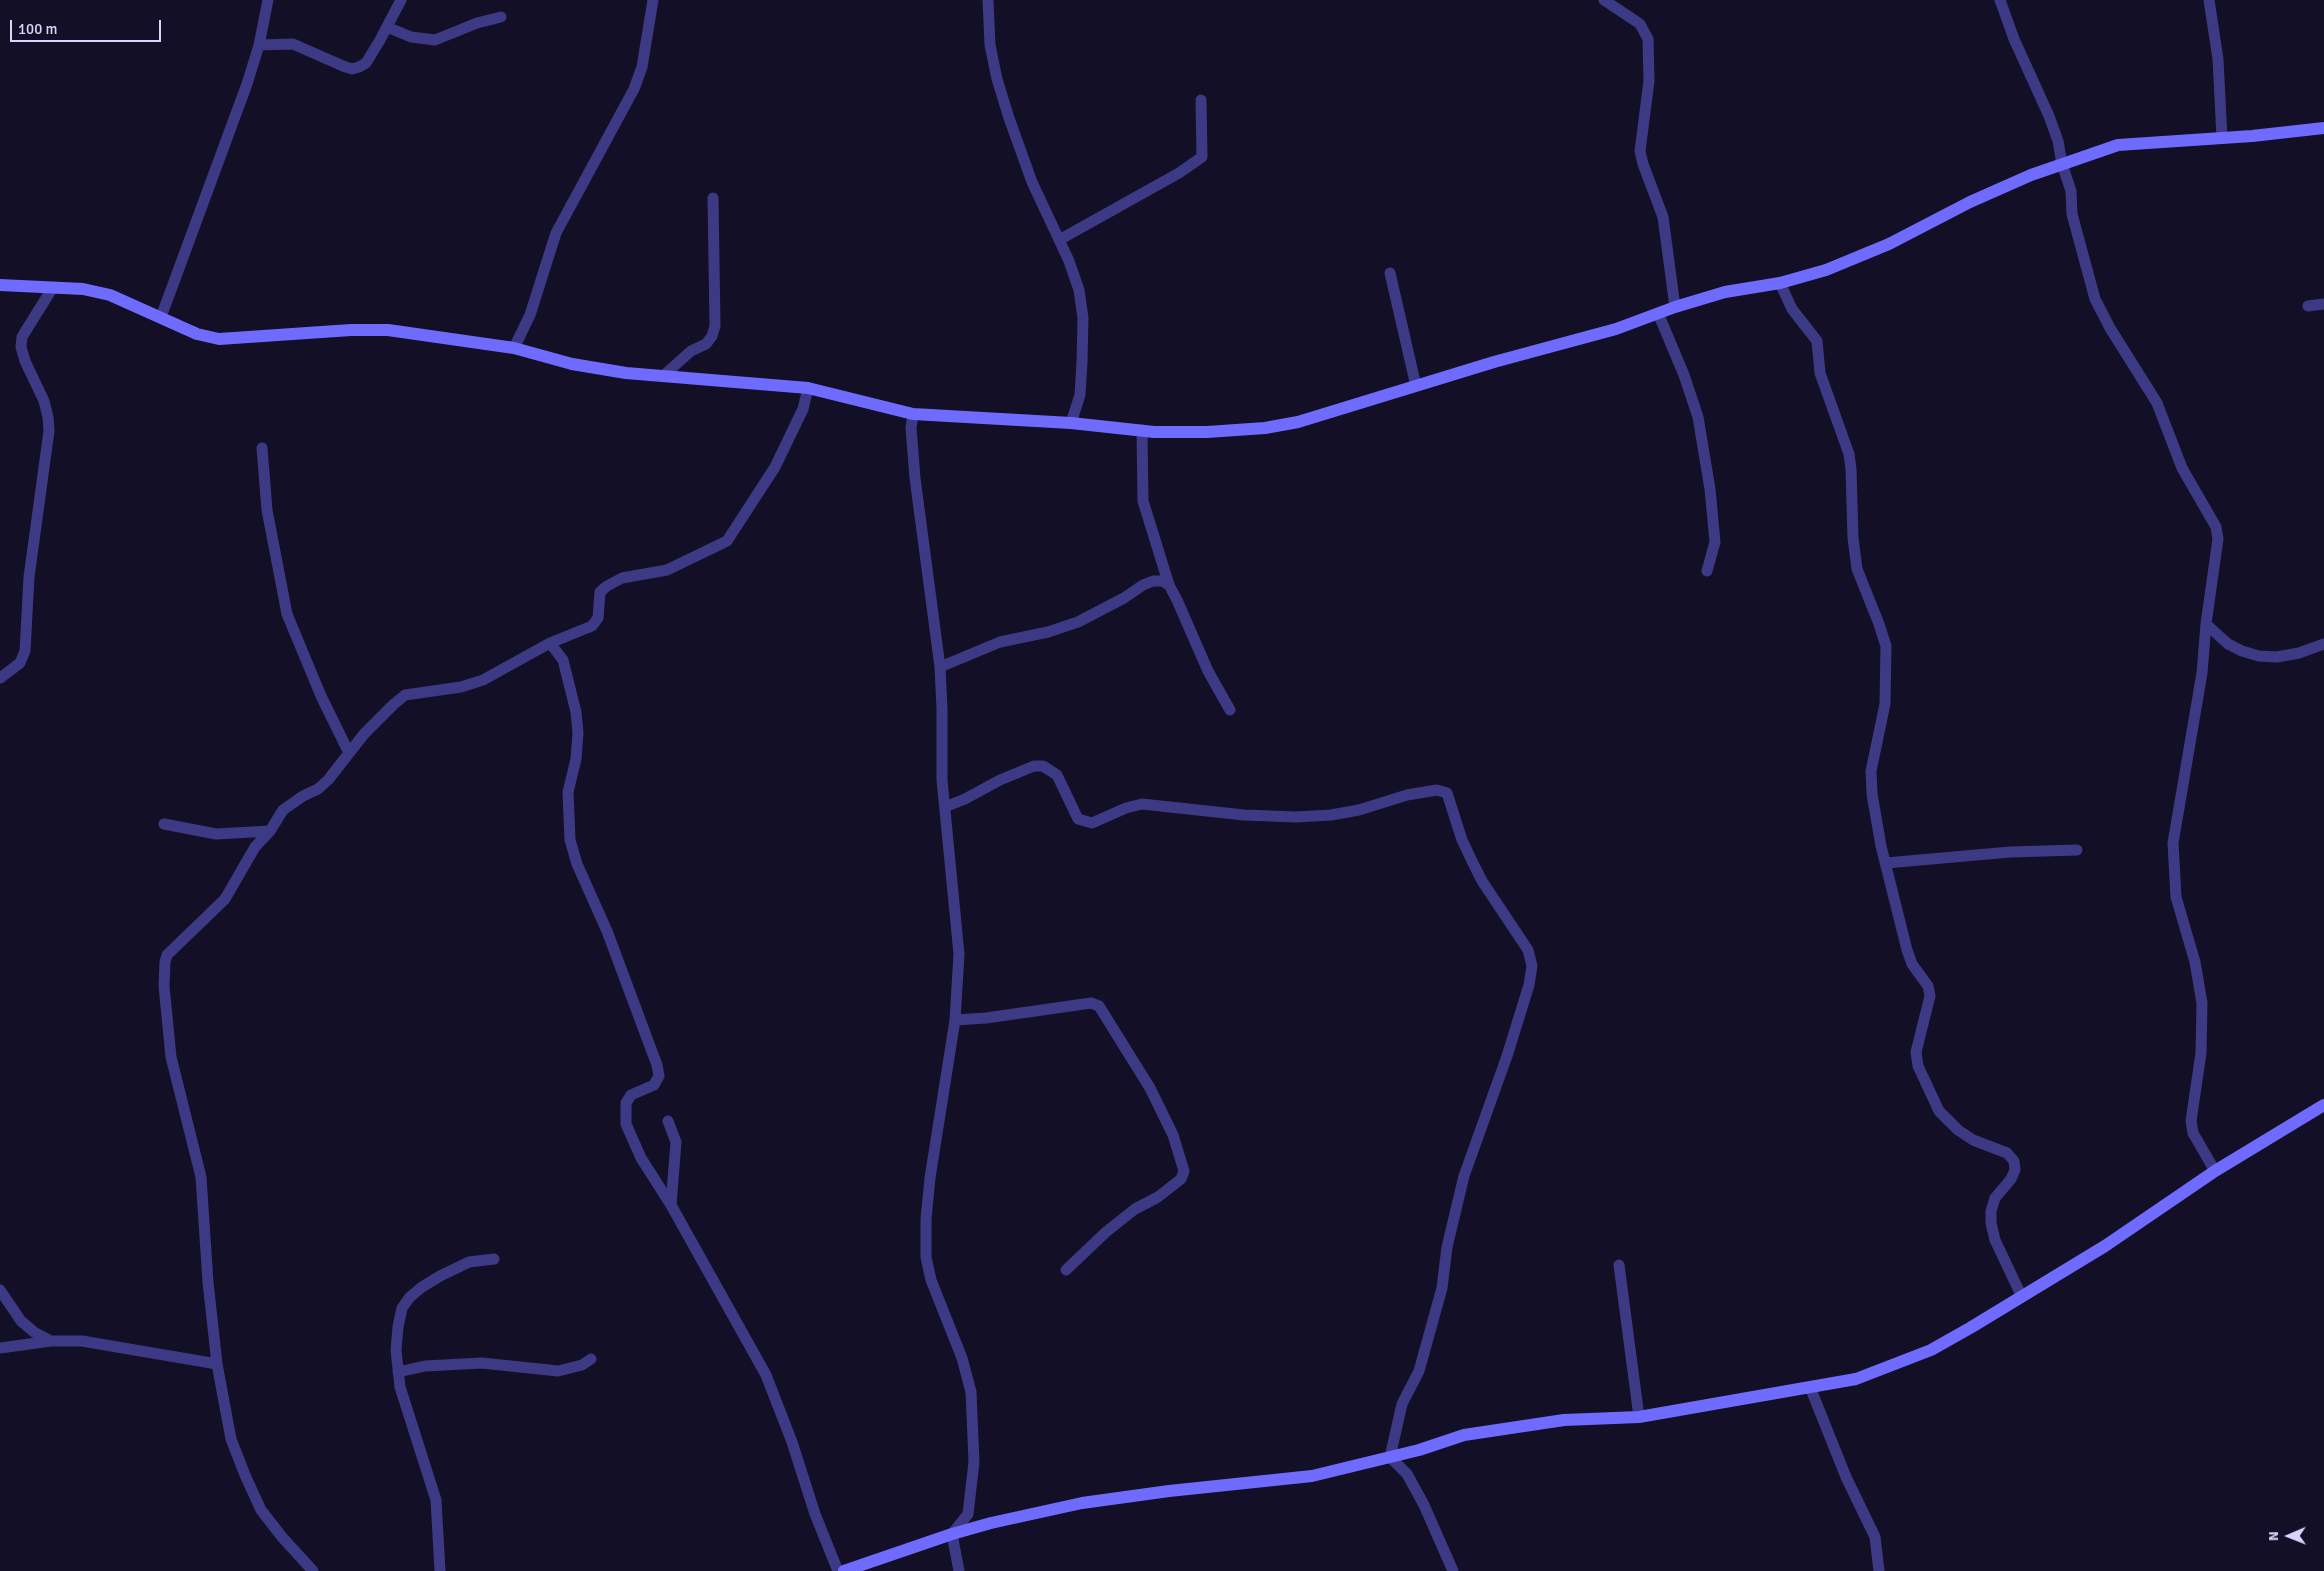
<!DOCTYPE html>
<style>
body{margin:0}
#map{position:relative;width:2324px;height:1571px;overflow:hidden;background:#130f26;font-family:Signika,sans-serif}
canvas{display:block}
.north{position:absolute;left:2264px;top:1511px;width:50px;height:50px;-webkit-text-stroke:4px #130f26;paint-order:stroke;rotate:269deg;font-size:14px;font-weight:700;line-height:20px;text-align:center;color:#d9d4ff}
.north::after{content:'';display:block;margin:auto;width:18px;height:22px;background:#d9d4ff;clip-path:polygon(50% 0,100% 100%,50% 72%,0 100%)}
.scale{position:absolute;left:10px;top:20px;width:151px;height:22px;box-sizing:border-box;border:2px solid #d9d4ff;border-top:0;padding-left:6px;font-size:15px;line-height:18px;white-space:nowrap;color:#d9d4ff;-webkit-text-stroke:4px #130f26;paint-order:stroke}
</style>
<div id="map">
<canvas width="2324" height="1571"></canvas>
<div class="north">N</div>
<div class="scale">100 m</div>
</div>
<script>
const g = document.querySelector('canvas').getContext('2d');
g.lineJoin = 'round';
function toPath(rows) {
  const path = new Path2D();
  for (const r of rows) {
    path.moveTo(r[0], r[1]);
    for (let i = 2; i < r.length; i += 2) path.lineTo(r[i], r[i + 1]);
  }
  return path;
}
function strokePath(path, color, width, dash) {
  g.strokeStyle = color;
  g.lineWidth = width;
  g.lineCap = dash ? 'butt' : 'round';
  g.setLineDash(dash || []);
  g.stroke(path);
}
const street = toPath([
 [988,0,990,45,997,79,1009,118,1032,182,1069,261,1079,290,1083,318,1082,362,1080,395,1071,423],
 [1604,0,1640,24,1648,39,1649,81,1640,151,1643,164,1663,217,1675,307],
 [2000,0,2014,39,2049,116,2058,141,2062,164,2071,191,2072,214,2095,299,2110,328,2157,403,2182,468,2216,527,2218,539,2206,624,2202,673,2173,843,2176,897,2195,962,2202,1003,2201,1053,2191,1121,2193,1133,2215,1171],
 [2209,0,2218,59,2222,138],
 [387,27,411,37,435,40,477,23,501,17],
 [259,45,293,44,343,66,352,69,359,67,366,63,380,40,401,0],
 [1059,240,1179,173,1202,157,1201,100],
 [1390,273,1416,386],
 [1780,283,1792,309,1817,341,1820,373,1849,454,1851,469,1853,538,1857,569,1879,624,1886,646,1885,704,1871,771,1872,794,1881,846,1907,950,1912,964,1928,986,1930,996,1916,1052,1918,1066,1939,1111,1958,1130,1973,1140,2007,1153,2014,1161,2015,1170,2011,1179,1995,1198,1991,1211,1991,1223,1995,1240,2022,1297],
 [2308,306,2324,304],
 [1658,313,1684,375,1698,417,1710,489,1715,542,1707,571],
 [161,317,247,84,259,45,268,0],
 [514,348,530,315,556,233,634,89,642,67,653,0],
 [663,376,691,351,706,344,712,336,715,326,713,198],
 [913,414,911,428,915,478,940,667,942,709,942,780,959,954,955,1020,930,1178,926,1219,926,1257,931,1280,962,1358,971,1392,974,1462,968,1514,952,1534,959,1571],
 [1142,430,1143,501,1169,585],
 [262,448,267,510,287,614,321,696,349,753],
 [2206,624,2228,644,2242,651,2259,656,2277,657,2299,653,2324,644],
 [550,643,563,660,576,712,578,733,576,759,568,792,570,840,577,864,607,931,657,1065,659,1076,654,1085,631,1095,626,1103,626,1124,641,1158,671,1205,766,1375,792,1442,815,1514,838,1571],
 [940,667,1000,642,1048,632,1078,622,1124,598,1143,585,1153,581,1162,581,1169,585,1177,600,1208,671,1230,710],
 [0,678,20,663,25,651,29,577,49,431,48,417,44,401,25,361,21,347,22,337,53,287],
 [945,807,965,799,1000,780,1034,766,1043,766,1057,775,1078,819,1092,823,1126,808,1142,804,1244,815,1296,817,1331,815,1359,810,1407,795,1437,790,1447,793,1462,840,1473,863,1482,881,1528,950,1532,966,1529,985,1507,1056,1464,1176,1447,1247,1442,1288,1419,1371,1402,1404,1390,1457,1407,1474,1424,1505,1453,1571],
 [164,824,216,834,270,831],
 [1886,863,2010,852,2077,850],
 [955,1020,986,1018,1091,1003,1099,1006,1150,1088,1173,1135,1184,1171,1181,1179,1158,1197,1135,1209,1106,1232,1066,1270],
 [668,1121,676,1142,671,1205],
 [1619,1265,1639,1417],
 [0,1290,21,1321,34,1332,51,1341],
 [0,1348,51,1341,82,1341,217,1364],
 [398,1372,425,1366,482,1363,558,1371,582,1365,591,1359],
 [1810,1387,1846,1477,1875,1537,1879,1571],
 [313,1571,282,1537,261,1510,245,1475,231,1439,217,1364,208,1282,201,1177,171,1057,164,986,165,962,167,955,225,899,255,847,270,831,283,810,303,796,318,789,328,780,364,734,394,704,405,695,461,687,483,680,550,643,592,626,598,618,600,592,607,586,622,578,667,570,727,541,775,467,803,409,808,388],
 [440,1571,436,1500,400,1387,396,1350,398,1327,402,1308,410,1297,422,1287,440,1276,469,1262,494,1259]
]);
const secondary = toPath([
 [0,285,83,289,110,295,197,334,219,339,351,330,388,330,514,348,572,364,626,373,808,388,913,414,1071,423,1154,432,1207,432,1265,428,1298,422,1494,362,1616,329,1675,307,1725,292,1780,283,1826,270,1889,244,1970,202,2031,175,2118,145,2252,136,2324,128],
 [844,1571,952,1534,991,1523,1082,1503,1169,1491,1312,1476,1419,1450,1464,1435,1564,1420,1639,1417,1856,1379,1931,1350,1970,1328,2105,1246,2215,1171,2324,1105]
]);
strokePath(street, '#3d3a85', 11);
strokePath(secondary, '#6f6bff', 12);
</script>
